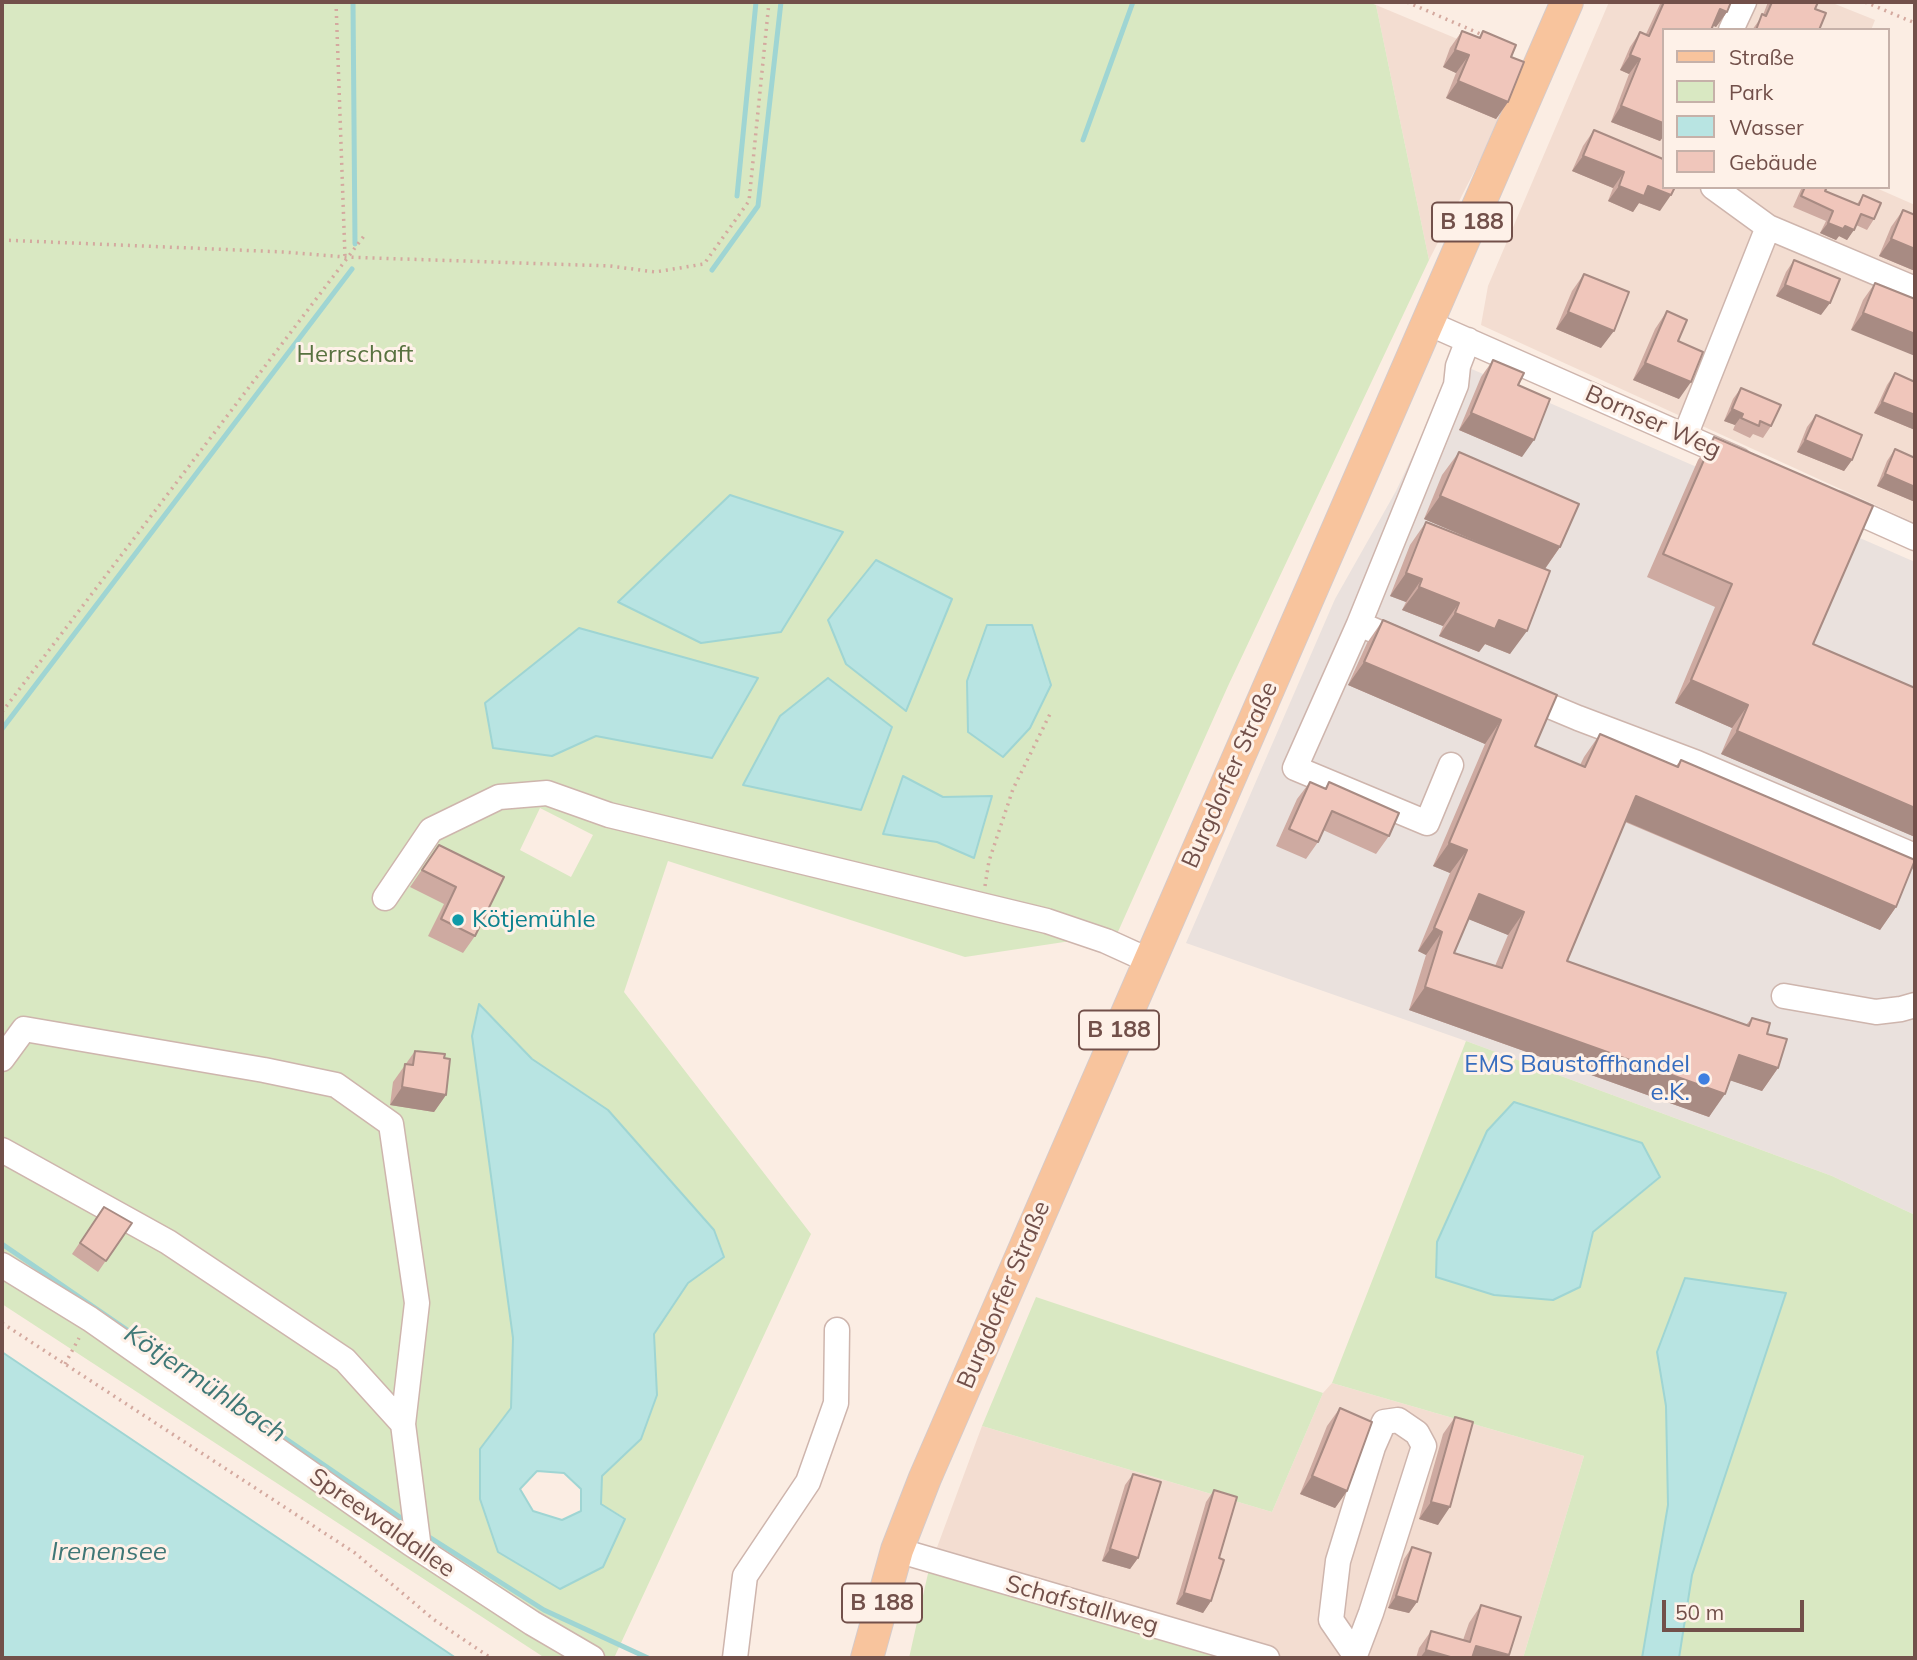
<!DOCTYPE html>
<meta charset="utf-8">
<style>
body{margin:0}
#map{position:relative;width:1917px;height:1660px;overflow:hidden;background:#fbede3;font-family:Mulish,sans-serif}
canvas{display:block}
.frame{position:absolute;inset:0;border:4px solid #72504a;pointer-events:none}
.legend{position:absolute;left:1662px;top:28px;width:228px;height:161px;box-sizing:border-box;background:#fef1e8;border:2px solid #c6b1a9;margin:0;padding:9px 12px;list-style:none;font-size:21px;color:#72504a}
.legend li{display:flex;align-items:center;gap:14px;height:35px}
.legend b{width:35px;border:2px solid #c6b1a9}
.scale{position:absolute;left:1662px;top:1600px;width:142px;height:32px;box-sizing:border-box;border:4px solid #72504a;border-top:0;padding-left:9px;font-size:21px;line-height:24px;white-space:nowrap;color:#72504a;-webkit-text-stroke:5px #fef1e8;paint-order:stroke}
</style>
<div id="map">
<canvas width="1917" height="1660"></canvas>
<div class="frame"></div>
<ul class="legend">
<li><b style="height:9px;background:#f8c49d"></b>Straße</li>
<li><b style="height:19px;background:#d9e8c2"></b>Park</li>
<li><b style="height:19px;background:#b8e4e2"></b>Wasser</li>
<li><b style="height:19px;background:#f0c6bb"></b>Gebäude</li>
</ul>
<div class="scale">50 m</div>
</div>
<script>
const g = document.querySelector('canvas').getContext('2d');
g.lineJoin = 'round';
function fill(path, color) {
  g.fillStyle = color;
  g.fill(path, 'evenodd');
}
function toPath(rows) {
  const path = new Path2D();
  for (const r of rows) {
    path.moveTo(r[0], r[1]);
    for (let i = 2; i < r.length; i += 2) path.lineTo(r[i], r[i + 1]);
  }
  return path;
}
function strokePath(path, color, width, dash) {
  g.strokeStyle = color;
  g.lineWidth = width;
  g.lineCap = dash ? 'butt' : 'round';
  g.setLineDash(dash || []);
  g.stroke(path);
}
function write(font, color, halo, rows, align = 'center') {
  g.font = font + ' Mulish,sans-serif';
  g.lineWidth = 6;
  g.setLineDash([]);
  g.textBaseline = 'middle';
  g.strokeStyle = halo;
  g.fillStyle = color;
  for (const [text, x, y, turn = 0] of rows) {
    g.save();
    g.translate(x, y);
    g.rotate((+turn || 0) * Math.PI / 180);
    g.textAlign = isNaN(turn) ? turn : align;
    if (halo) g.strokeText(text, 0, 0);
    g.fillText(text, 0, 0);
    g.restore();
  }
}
const residential = toPath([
 [1609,2,1830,2,1875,20,1871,30,1663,30,1663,187,1874,187,1915,205,1915,523,1481,325,1488,286],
 [1376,5,1527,68,1429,260],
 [1332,1383,1584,1456,1523,1658,1337,1658,1330,1656,1329,1658,1216,1658,1217,1656,929,1569,982,1426,1272,1512,1323,1393]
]);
const industrial = toPath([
 [1467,367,1915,562,1915,1215,1832,1176,1466,1041,1186,943,1335,599,1396,491,1450,376]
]);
const green = toPath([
 [2,2,1368,2,1376,5,1429,260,1228,686,1117,934,965,957,668,861,624,992,811,1234,614,1658,545,1658,2,1304],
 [758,678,637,743,596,736,552,756,494,748],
 [903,776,943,797,973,858,937,842,883,834],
 [540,808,593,835,571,877,520,850],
 [479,1005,532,1059,608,1110,724,1257,688,1283,654,1334,657,1395,641,1439,602,1476,601,1504,625,1518,498,1552,480,1450,511,1408,513,1338,472,1036],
 [1466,1041,1832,1176,1915,1215,1915,1658,1679,1658,1692,1575,1786,1294,1685,1278,1657,1352,1666,1405,1668,1505,1642,1658,1523,1658,1584,1456,1332,1383],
 [1514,1102,1660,1178,1593,1232,1437,1242,1487,1131],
 [1036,1297,1323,1393,1272,1512,982,1426],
 [929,1569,1217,1656,1216,1658,909,1658]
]);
const water = toPath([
 [730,495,843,532,781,632,701,643,618,602,730,495],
 [876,560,952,599,906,711,846,664,828,620,876,560],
 [987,625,1032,625,1051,685,1030,728,1003,757,968,732,967,681,987,625],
 [579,628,758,678,712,758,596,736,552,756,493,748,485,703,579,628],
 [828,678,892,727,861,810,743,785,780,716,828,678],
 [903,776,943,797,992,796,974,858,937,842,883,834,903,776],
 [479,1004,532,1059,608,1110,714,1230,724,1257,688,1283,654,1334,657,1395,641,1439,602,1476,601,1504,625,1519,603,1567,560,1589,498,1552,480,1499,480,1449,511,1408,513,1338,472,1036,479,1004],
 [537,1471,564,1473,581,1489,581,1511,562,1520,533,1511,520,1489,537,1471],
 [1514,1102,1642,1143,1660,1177,1593,1232,1580,1287,1553,1300,1494,1295,1436,1277,1437,1242,1487,1131,1514,1102],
 [1685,1278,1786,1293,1692,1575,1679,1658,1642,1658,1668,1505,1666,1406,1657,1352,1685,1278],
 [2,1352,456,1658,2,1658,2,1352]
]);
const stream = toPath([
 [353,2,355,244],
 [1083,140,1133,2],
 [737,196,756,2],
 [712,270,758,206,781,2],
 [2,729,352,269],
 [2,1244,407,1522],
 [426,1535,544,1610,648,1658]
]);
const path = toPath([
 [336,2,345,257],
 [1407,2,1485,36],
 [1865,2,1915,23],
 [2,240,284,252,345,257,610,266,655,272,704,264,749,201,769,2],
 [2,712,364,236],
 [985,886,989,861,1013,789,1051,712],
 [2,1323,355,1553,433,1619,491,1658],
 [65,1364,79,1338]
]);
const minor = toPath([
 [1731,30,1744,2],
 [1713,187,1768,227,1915,289],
 [1428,323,1739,460],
 [1685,436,1768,227],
 [1839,504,1915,538],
 [1359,624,1295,768,1427,823,1451,765],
 [1406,644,1359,624,1456,385,1458,366,1468,340],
 [1523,695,1578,718,1697,763,1915,856],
 [385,898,431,830,499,797,547,793,609,815,1047,921,1106,941,1150,961],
 [1784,996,1876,1012,1901,1009,1915,1005],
 [2,1059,24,1029,264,1070,336,1085,391,1124,417,1303,403,1424,419,1549],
 [2,1150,168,1242,345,1360,403,1424],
 [2,1265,90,1319,410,1543,532,1623,592,1658],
 [897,1550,1267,1658],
 [735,1658,745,1576,808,1482,836,1403,837,1330],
 [1354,1658,1371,1613,1424,1446,1417,1433,1398,1420,1384,1422,1373,1447,1338,1561,1331,1620,1355,1655]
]);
const major = toPath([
 [867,1658,897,1550,925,1478,1567,2]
]);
const wall = toPath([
 [1661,2,1731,2,1727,12,1716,27,1713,25,1663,30,1663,137,1660,141,1611,122,1629,74,1620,70,1630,47,1640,32,1646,34],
 [1768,2,1818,2,1815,9,1819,30,1752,30,1763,15],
 [1462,31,1479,37,1483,31,1511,57,1508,102,1496,119,1446,98,1456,73,1443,67,1450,48],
 [1594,130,1660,211,1639,203,1633,212,1608,201,1613,188,1572,171,1583,146],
 [1802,187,1827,187,1825,191,1857,204,1863,195,1874,219,1867,230,1856,225,1847,240,1839,236,1836,240,1820,233,1826,221,1793,207],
 [1903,210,1915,215,1915,271,1879,256,1891,227],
 [1794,260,1821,315,1776,296,1786,272],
 [1584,274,1601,348,1556,329,1572,291],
 [1875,283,1915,299,1851,330,1863,300],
 [1667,311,1678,341,1679,399,1633,380,1655,329],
 [1493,360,1518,385,1522,457,1459,430,1481,377],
 [1895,373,1915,382,1915,430,1874,413,1887,385],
 [1741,388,1771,426,1763,438,1753,434,1750,438,1733,430,1735,425,1724,421,1733,399],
 [1816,415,1852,460,1844,471,1797,452,1807,427],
 [1714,437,1813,644,1915,688,1915,837,1721,754,1732,728,1675,703,1715,607,1647,577,1698,460],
 [1895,449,1915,458,1915,502,1877,486,1887,461],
 [1459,452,1560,547,1545,569,1510,654,1485,644,1479,652,1439,636,1443,626,1402,610,1406,602,1390,596,1410,545,1426,522,1497,550,1424,519,1442,475],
 [1383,620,1535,746,1580,765,1584,757,1600,734,1676,766,1681,760,1896,907,1880,930,1625,822,1567,961,1746,1025,1752,1018,1767,1034,1778,1068,1762,1091,1730,1080,1709,1117,1409,1010,1426,955,1418,951,1450,873,1433,866,1485,744,1348,685,1367,643],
 [1469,919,1508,935,1495,966,1454,953],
 [1310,782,1325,788,1329,782,1389,836,1376,854,1323,830,1318,842,1306,859,1276,846,1297,799],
 [439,845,475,936,463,953,428,936,444,904,410,887],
 [415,1051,444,1058,446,1095,434,1112,390,1105,393,1082],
 [104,1207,132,1223,98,1272,72,1254],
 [1340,1408,1347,1491,1335,1508,1300,1494,1327,1426],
 [1455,1417,1438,1525,1419,1519,1443,1434],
 [1133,1474,1138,1558,1130,1569,1102,1561,1125,1485],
 [1214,1490,1219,1558,1211,1601,1203,1613,1176,1604,1206,1502],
 [1412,1547,1417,1602,1409,1613,1388,1608,1404,1559],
 [1481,1605,1507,1658,1416,1658,1419,1648,1431,1631,1463,1640,1469,1623]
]);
const shadedWall = toPath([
 [1720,9,1727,12,1716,27,1709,24],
 [1455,50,1469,55,1456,73,1443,67],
 [1630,55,1640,59,1629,74,1620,70],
 [1458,81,1508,102,1496,119,1446,98],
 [1621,106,1663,123,1663,137,1660,141,1611,122],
 [1583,156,1624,172,1613,188,1572,171],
 [1619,186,1648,186,1671,195,1660,211,1639,203,1633,212,1608,201],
 [1828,223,1845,226,1854,230,1847,240,1839,236,1836,240,1820,233],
 [1891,239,1915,249,1915,271,1879,256],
 [1785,285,1830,303,1821,315,1776,296],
 [1568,312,1614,331,1601,348,1556,329],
 [1863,313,1915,334,1915,356,1851,330],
 [1645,363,1691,382,1679,399,1633,380],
 [1882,402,1915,415,1915,430,1874,413],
 [1732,409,1743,414,1735,425,1724,421],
 [1471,413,1534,440,1522,457,1459,430],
 [1805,440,1852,460,1844,471,1797,452],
 [1885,474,1915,487,1915,502,1877,486],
 [1440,496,1560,547,1544,570,1424,519],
 [1406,573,1422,579,1406,602,1390,596],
 [1419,587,1459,603,1443,626,1402,610],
 [1455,613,1499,620,1527,631,1510,654,1485,644,1479,652,1439,636],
 [1364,662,1501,720,1485,744,1348,685],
 [1691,680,1748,705,1732,728,1675,703],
 [1737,731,1915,808,1915,837,1721,754],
 [1636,796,1896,907,1880,930,1620,819],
 [1449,843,1467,850,1450,873,1433,866],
 [1479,894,1524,912,1508,935,1463,917],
 [1434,928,1442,932,1426,955,1418,951],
 [1425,987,1725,1094,1709,1117,1409,1010],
 [1739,1055,1778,1068,1762,1091,1723,1078],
 [402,1087,446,1095,434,1112,390,1105],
 [1312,1476,1347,1491,1335,1508,1300,1494],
 [1431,1502,1450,1507,1438,1525,1419,1519],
 [1110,1549,1138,1558,1130,1569,1102,1561],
 [1184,1593,1211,1601,1203,1613,1176,1604],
 [1396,1596,1417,1602,1409,1613,1388,1608],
 [1476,1646,1509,1655,1507,1658,1467,1658],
 [1426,1650,1454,1658,1420,1658]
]);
const building = toPath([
 [1664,2,1731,2,1727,12,1720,9,1711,30,1663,30,1663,123,1621,106,1640,59,1630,55,1640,32,1649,36,1664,2],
 [1772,2,1818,2,1815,9,1826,13,1819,30,1756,30,1762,14,1766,16,1772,2],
 [1462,31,1480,38,1483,31,1516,45,1511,57,1524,62,1508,102,1458,81,1469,55,1455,50,1462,31],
 [1594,130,1663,159,1663,187,1675,187,1671,195,1648,186,1644,196,1619,186,1624,172,1583,156,1594,130],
 [1805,187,1827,187,1825,191,1859,205,1863,195,1881,203,1874,219,1861,214,1854,230,1845,226,1843,229,1828,223,1833,211,1801,196,1805,187],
 [1903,210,1915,215,1915,249,1891,239,1903,210],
 [1794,260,1840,279,1830,303,1785,285,1794,260],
 [1584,274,1629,292,1614,331,1568,312,1584,274],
 [1875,283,1915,299,1915,334,1863,313,1875,283],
 [1667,311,1687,320,1678,341,1703,352,1691,382,1645,363,1667,311],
 [1493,360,1524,373,1518,385,1550,399,1534,440,1471,413,1493,360],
 [1895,373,1915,382,1915,415,1882,402,1895,373],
 [1741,388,1781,405,1771,426,1760,421,1759,426,1741,418,1743,414,1732,409,1741,388],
 [1816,415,1862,435,1852,460,1805,440,1816,415],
 [1714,437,1873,506,1813,644,1915,688,1915,808,1737,731,1748,705,1691,680,1732,584,1663,554,1714,437],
 [1895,449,1915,458,1915,487,1885,474,1895,449],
 [1459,452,1579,504,1560,547,1440,496,1459,452],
 [1426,522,1550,571,1527,631,1499,620,1495,629,1455,613,1459,603,1419,587,1422,579,1406,573,1426,522],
 [1383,620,1557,695,1535,746,1585,767,1600,734,1678,767,1681,760,1915,860,1896,907,1636,796,1567,961,1749,1026,1752,1018,1770,1023,1767,1034,1787,1039,1778,1068,1739,1055,1725,1094,1425,987,1442,932,1434,928,1467,850,1449,843,1501,720,1364,662,1383,620],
 [1479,894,1524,912,1502,968,1454,953,1479,894],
 [1310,782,1326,789,1329,782,1399,813,1389,836,1332,811,1318,842,1289,829,1310,782],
 [439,845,504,877,475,936,441,919,456,887,422,870,439,845],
 [415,1051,445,1054,444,1058,450,1059,446,1095,402,1087,405,1064,413,1065,415,1051],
 [104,1207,132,1223,106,1261,80,1243,104,1207],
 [1340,1408,1372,1422,1347,1491,1312,1476,1340,1408],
 [1455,1417,1473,1422,1450,1507,1431,1502,1455,1417],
 [1133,1474,1161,1482,1138,1558,1110,1549,1133,1474],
 [1214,1490,1237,1497,1219,1558,1224,1560,1211,1601,1184,1593,1214,1490],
 [1412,1547,1431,1553,1417,1602,1396,1596,1412,1547],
 [1481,1605,1521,1617,1509,1655,1476,1646,1472,1658,1454,1658,1426,1650,1431,1631,1470,1642,1481,1605]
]);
const markers = [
 [458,920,7,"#0f9aa8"],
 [1704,1079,7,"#3f7fe0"]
];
const shields = [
 [1472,222,80],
 [1119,1030,80],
 [882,1603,80]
];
const shieldNames = [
 ["B 188",1472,222],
 ["B 188",1119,1030],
 ["B 188",882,1603]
];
const parkNames = [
 ["Herrschaft",355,355]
];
const streetNames = [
 ["Bornser Weg",1653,422,24],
 ["Burgdorfer Straße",1230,775,-66],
 ["Burgdorfer Straße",1004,1295,-67],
 ["Spreewaldallee",382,1523,35],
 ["Schafstallweg",1082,1605,16]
];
const cultureNames = [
 ["Kötjemühle",472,920]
];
const shopNames = [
 ["EMS Baustoffhandel",1690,1065],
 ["e.K.",1690,1093]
];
const waterNames = [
 ["Kötjermühlbach",205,1384,34],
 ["Irenensee",109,1552]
];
fill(residential, '#f3ddd1');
fill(industrial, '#eae1dd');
fill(green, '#d9e8c2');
fill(water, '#b8e4e2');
strokePath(water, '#9fd5d3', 2);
strokePath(stream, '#9fd5d3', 5);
strokePath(minor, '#ceb5ad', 27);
strokePath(major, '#d5cac9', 34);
strokePath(path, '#d4a99f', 3.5, [2, 5]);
strokePath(minor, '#fff', 24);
strokePath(major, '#f8c49d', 32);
fill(wall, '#ceaaa1');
fill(shadedWall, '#a88b83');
fill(building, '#f0c6bb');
strokePath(building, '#a88b83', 2);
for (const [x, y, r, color] of markers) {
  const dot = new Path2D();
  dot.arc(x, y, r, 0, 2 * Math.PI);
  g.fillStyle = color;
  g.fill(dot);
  strokePath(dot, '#fef1e8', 2.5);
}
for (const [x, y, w] of shields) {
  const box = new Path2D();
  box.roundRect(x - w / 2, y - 19.5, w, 39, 5);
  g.fillStyle = '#fef1e8';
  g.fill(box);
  strokePath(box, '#72504a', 2);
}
write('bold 23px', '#72504a', null, shieldNames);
write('24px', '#587240', '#fef1e8', parkNames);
write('24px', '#72504a', '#fef1e8', streetNames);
write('24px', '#0d838f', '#fef1e8', cultureNames, 'left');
write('24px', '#366cbe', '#fef1e8', shopNames, 'right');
write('italic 26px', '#3e7776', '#fef1e8', waterNames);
</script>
